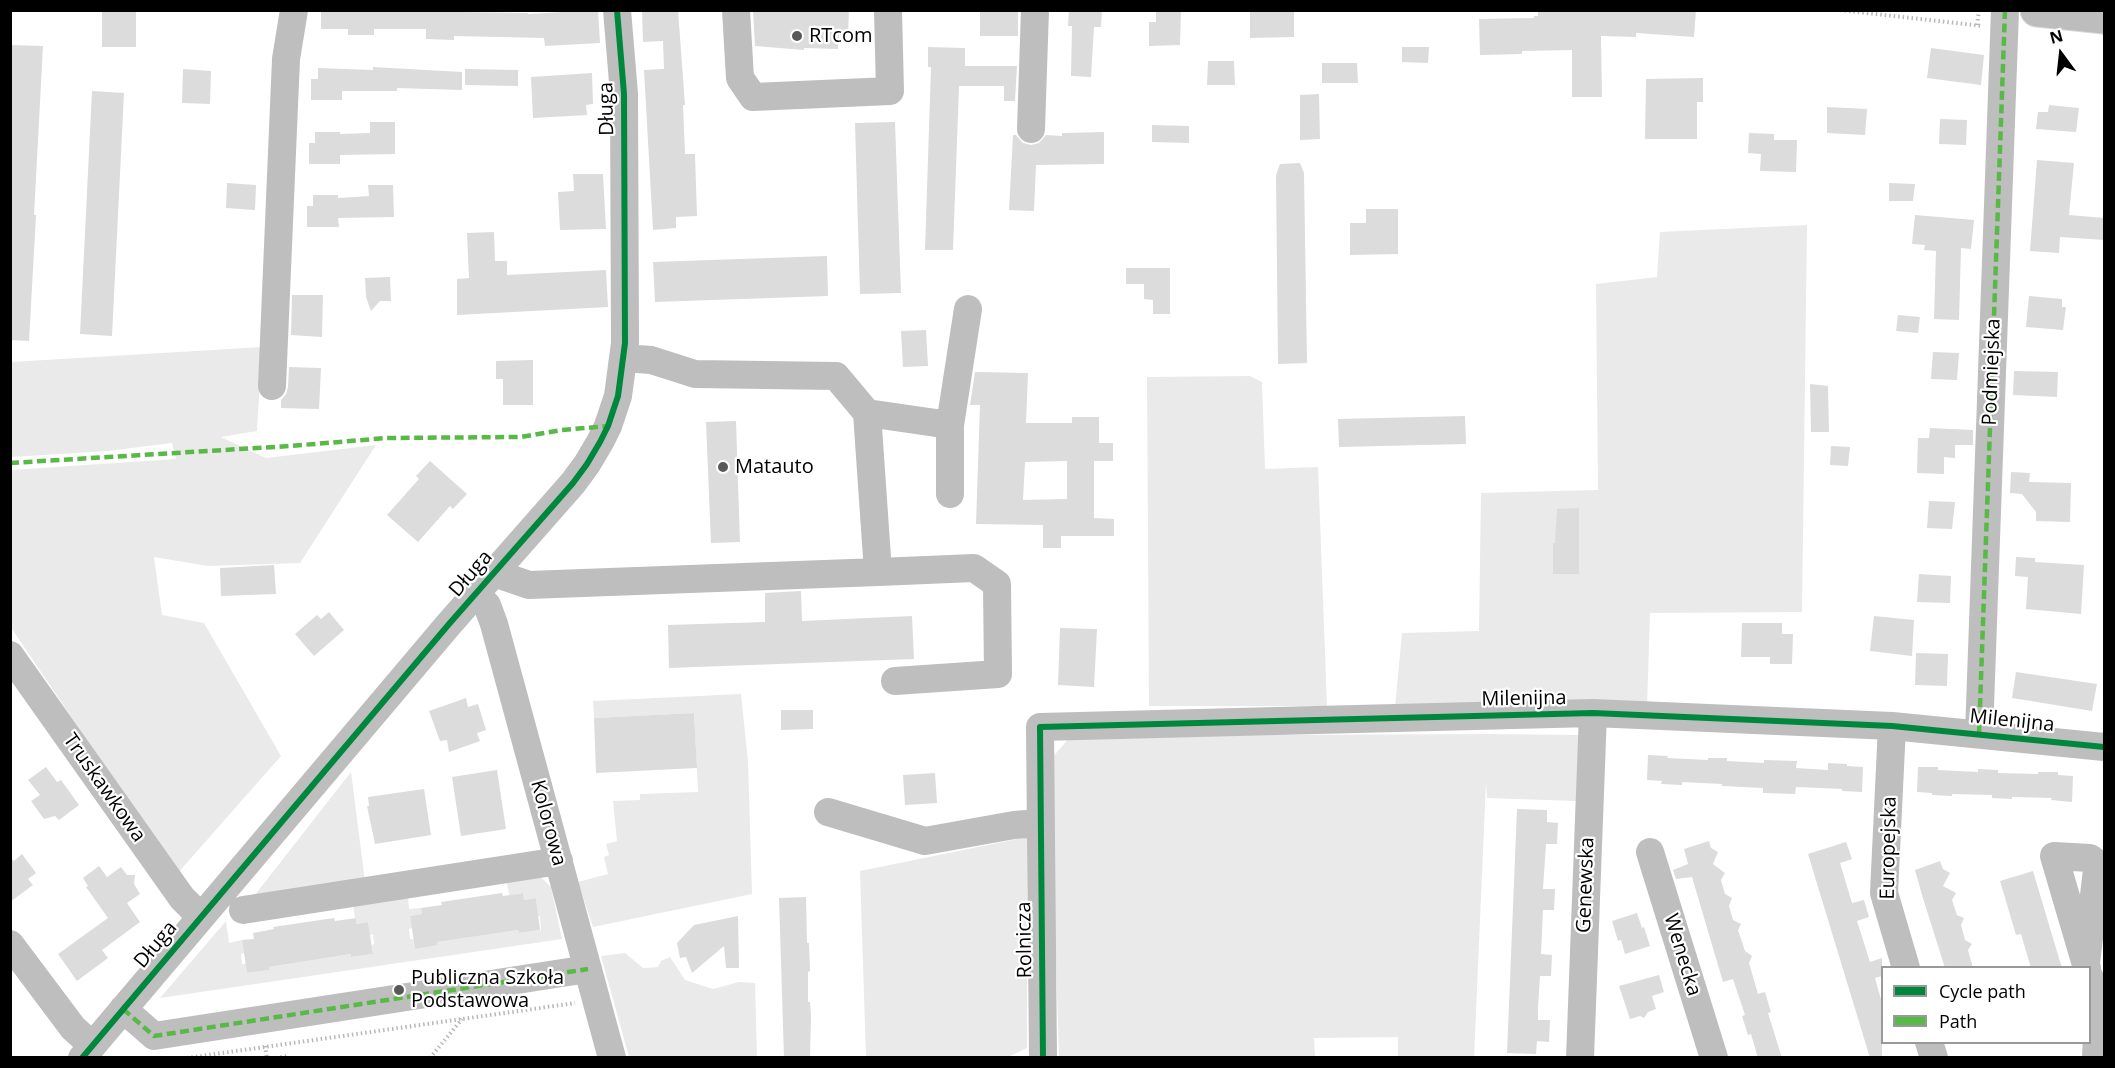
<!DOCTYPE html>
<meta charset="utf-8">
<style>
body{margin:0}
#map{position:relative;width:2115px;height:1068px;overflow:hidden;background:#fff;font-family:"Open Sans",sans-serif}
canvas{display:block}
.frame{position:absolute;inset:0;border:12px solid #000;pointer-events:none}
.legend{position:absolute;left:1881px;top:966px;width:210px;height:78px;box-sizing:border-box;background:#fff;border:2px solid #999;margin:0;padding:8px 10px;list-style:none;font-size:18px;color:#000}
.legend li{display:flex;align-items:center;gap:12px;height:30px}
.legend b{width:30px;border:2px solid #999}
.north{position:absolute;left:2031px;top:24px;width:60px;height:60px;-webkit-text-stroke:4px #fff;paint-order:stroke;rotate:345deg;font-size:16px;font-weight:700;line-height:24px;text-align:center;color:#000}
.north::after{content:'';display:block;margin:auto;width:21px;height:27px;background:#000;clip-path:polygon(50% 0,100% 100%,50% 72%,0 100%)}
</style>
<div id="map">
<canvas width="2115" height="1068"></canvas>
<div class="frame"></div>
<ul class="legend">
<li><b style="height:8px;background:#00873e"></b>Cycle path</li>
<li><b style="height:8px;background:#58b947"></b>Path</li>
</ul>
<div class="north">N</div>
</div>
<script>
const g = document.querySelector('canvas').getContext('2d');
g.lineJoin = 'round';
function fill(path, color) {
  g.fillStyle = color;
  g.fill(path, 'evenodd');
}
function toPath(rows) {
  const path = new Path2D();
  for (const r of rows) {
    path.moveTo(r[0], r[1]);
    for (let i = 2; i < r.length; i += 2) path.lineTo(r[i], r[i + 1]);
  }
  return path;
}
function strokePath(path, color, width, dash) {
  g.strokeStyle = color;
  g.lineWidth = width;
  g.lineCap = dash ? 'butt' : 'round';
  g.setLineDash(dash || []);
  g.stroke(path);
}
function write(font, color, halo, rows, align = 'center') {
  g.font = font + ' "Open Sans",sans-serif';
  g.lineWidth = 4.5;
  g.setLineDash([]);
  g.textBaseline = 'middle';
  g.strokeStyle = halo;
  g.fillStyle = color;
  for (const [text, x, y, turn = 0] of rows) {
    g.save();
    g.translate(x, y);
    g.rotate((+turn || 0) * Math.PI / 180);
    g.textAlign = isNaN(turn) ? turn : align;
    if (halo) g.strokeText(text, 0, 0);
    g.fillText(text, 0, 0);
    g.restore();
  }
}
const green = toPath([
 [1807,225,1802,612,1650,613,1647,707,1395,707,1402,633,1479,631,1481,493,1598,490,1596,284,1657,277,1660,232],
 [262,347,257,431,221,437,266,458,376,445,300,563,208,566,154,557,162,615,204,623,281,756,177,874,10,626,11,470,176,459,172,443,108,451,11,457,11,362],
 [1250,376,1262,382,1265,469,1318,467,1327,706,1149,706,1147,377],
 [741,694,748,762,752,894,593,927,578,882,608,874,604,857,609,855,606,844,617,841,613,801,640,800,640,794,698,792,694,713,594,718,593,701],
 [1488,734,1579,735,1576,801,1487,798,1486,782,1474,1058,1398,1057,1398,1037,1314,1038,1315,1057,1059,1057,1050,760,1071,736],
 [351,772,365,881,251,900],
 [1027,837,1027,1048,1008,1057,866,1057,860,871],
 [534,871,551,887,562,939,160,998,226,921,229,943,242,940,244,953,241,954,242,964,246,964,247,973,269,970,269,967,351,954,352,957,373,954,372,945,374,944,373,934,370,935,368,922,356,924,353,905,408,897,409,909,421,908,422,914,410,916,412,928,409,929,410,939,413,939,415,948,436,942,518,930,519,933,541,930,540,916,538,916,536,898,524,900,523,893,514,894,510,898,505,875],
 [625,953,643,968,658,967,661,961,670,957,685,980,713,989,739,982,755,983,757,1057,629,1057,601,956]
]);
const building = toPath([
 [102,10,136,10,136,47,102,47],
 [321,10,528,13,528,14,598,10,600,43,545,46,544,38,454,36,454,40,426,39,426,29,374,29,374,35,348,35,348,29,321,29],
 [642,10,678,10,685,105,683,105,685,154,695,154,697,216,676,217,676,228,653,230,644,70,664,69,663,41,643,42],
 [753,10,849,10,848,35,839,35,838,49,804,48,804,50,755,46],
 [980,10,1018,10,1018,36,980,36],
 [1069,10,1102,10,1101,27,1094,27,1091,77,1071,76,1072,26,1068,26],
 [1156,10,1181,10,1180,45,1149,46,1149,22,1156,22],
 [1250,10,1294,10,1294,37,1250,38],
 [1538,10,1696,10,1694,37,1636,33,1636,37,1601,36,1602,97,1572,97,1572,50,1522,51,1522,54,1480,55,1479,19,1534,18,1534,16,1538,16],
 [11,45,43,46,34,215,36,215,29,341,10,340],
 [928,47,965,48,965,66,1017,66,1015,101,1004,101,1004,86,959,86,953,250,925,250,931,67,928,67],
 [1402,47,1429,47,1428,63,1402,62],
 [1931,48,1984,55,1981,85,1927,78],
 [1208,61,1234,61,1235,85,1207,85],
 [1322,63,1357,63,1358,83,1322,83],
 [373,67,462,72,462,90,397,88,397,91,342,91,342,100,311,100,311,79,318,79,318,68,373,70],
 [183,69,211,71,210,104,182,103],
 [465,69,518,70,518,86,465,85],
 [592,73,593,104,586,105,587,115,533,118,531,77],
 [1703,78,1703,102,1697,102,1697,139,1645,139,1646,79],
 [92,91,124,93,112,336,80,334],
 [1319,94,1320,139,1300,140,1300,95],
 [2049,105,2079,108,2076,132,2036,129,2038,112,2048,112],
 [1827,107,1867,109,1865,135,1827,133],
 [1940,119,1967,120,1966,145,1939,144],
 [370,122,395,122,395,154,340,155,340,164,309,164,309,143,315,143,315,132,340,132,340,134,370,133],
 [895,122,901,293,860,294,855,123],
 [1152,125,1189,126,1189,143,1152,142],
 [1104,132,1104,164,1036,165,1034,211,1009,210,1013,135,1016,135,1023,143,1031,145,1039,143,1046,135,1062,136,1062,133],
 [1749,133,1774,134,1774,140,1797,140,1796,172,1760,171,1761,154,1748,153],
 [2037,160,2074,163,2069,215,2104,218,2104,240,2060,237,2059,253,2030,251],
 [1300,163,1304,173,1307,363,1278,364,1276,175,1280,164],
 [573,174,603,174,606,229,560,230,558,192,574,191],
 [227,183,256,185,255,210,226,208],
 [1889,183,1915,184,1913,201,1889,201],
 [368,185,393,185,394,217,338,218,339,227,307,227,307,206,313,206,313,195,338,195,338,198,369,196],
 [1366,209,1398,209,1398,254,1350,255,1350,223,1366,223],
 [1915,215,1974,220,1971,249,1961,248,1959,320,1934,319,1936,251,1924,250,1925,245,1912,244],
 [494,232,495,261,507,261,507,275,606,270,608,307,457,315,457,279,469,278,467,233],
 [827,256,828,296,655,302,653,262],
 [1126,268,1170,268,1170,314,1153,314,1153,300,1144,299,1144,284,1126,284],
 [390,277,391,301,380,301,371,311,366,297,365,278],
 [292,295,323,295,322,337,291,335],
 [2029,296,2062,299,2062,307,2066,307,2063,330,2026,327],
 [1898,315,1920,317,1918,333,1896,331],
 [926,330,928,366,903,367,901,331],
 [1933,352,1959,353,1957,380,1931,379],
 [533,360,533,405,503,405,503,379,496,379,496,361],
 [289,367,321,368,319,409,281,408,281,400,286,394,288,387],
 [2014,371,2058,372,2057,397,2013,395],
 [975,372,1028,373,1026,423,1072,423,1072,417,1099,417,1099,443,1113,443,1113,461,1094,461,1094,518,1114,519,1114,536,1061,536,1061,548,1043,548,1043,525,976,524,980,405,970,405],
 [1067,461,1067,499,1023,500,1025,462],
 [1810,384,1828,386,1829,432,1811,432],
 [1465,416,1466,444,1339,447,1338,419],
 [736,421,740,542,711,543,706,422],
 [1930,428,1973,430,1973,445,1955,445,1955,458,1944,457,1944,474,1917,473,1918,438,1929,438],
 [1831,446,1850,447,1848,466,1830,465],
 [430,461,467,494,453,509,450,506,418,542,387,515,419,479,416,476],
 [2011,472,2030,473,2029,482,2071,483,2070,522,2036,521,2036,512,2022,494,2010,493],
 [1929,501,1955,502,1952,529,1927,528],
 [1579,508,1579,574,1553,574,1553,543,1555,543,1557,509],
 [2016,557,2035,558,2035,562,2084,565,2081,614,2026,609,2028,577,2015,576],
 [274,565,276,594,221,596,220,568],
 [1919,574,1951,576,1950,603,1917,602],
 [801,591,802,621,912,616,914,659,669,668,668,625,765,622,765,593],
 [329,612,344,630,314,656,295,634,317,615,321,619],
 [1874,616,1914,620,1912,656,1870,651],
 [1742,623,1782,623,1782,634,1793,634,1792,664,1770,664,1770,657,1741,657],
 [1060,628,1097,629,1094,687,1058,685],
 [1916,653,1948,654,1947,686,1915,685],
 [2016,672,2097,684,2092,711,2012,698],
 [466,698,468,707,478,704,486,730,477,733,480,741,449,752,447,740,440,741,429,711],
 [781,710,813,710,813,729,781,730],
 [694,713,697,768,596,773,594,718],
 [1648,755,1668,756,1667,758,1708,760,1708,758,1727,758,1727,761,1764,763,1764,760,1797,761,1796,768,1828,770,1828,763,1847,764,1847,766,1863,767,1862,792,1842,791,1842,789,1796,787,1795,794,1763,793,1763,788,1722,786,1722,784,1682,782,1682,785,1661,784,1662,781,1647,780],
 [46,767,57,782,61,780,79,805,59,820,55,816,44,819,31,801,40,795,28,780],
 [1918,767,1938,767,1938,770,1978,772,1978,769,1998,770,1998,773,2038,774,2038,772,2058,772,2058,775,2073,776,2072,802,2051,800,2052,798,2012,797,2012,799,1992,798,1992,795,1952,794,1952,796,1932,795,1932,793,1917,792],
 [497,770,506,829,461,836,452,777],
 [935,773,937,803,905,805,903,775],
 [424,789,431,835,375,844,367,806,369,806,368,797],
 [1517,809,1547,810,1547,822,1558,823,1557,844,1546,844,1543,889,1555,889,1554,910,1543,910,1541,954,1552,955,1551,976,1540,976,1538,1007,1538,1020,1550,1020,1549,1042,1537,1041,1536,1054,1507,1053],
 [1709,841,1711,848,1718,852,1713,864,1725,873,1721,880,1725,894,1732,898,1729,906,1733,920,1741,924,1738,930,1745,951,1752,956,1749,963,1758,994,1765,992,1771,1012,1768,1013,1782,1058,1758,1058,1751,1034,1748,1035,1742,1016,1745,1015,1733,979,1723,982,1692,877,1676,879,1673,870,1688,864,1684,849],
 [1846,842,1852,859,1840,863,1852,903,1864,900,1869,917,1857,921,1870,962,1882,958,1882,976,1875,978,1882,1003,1882,1058,1870,1058,1808,854],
 [22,854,36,873,28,879,33,885,10,902,10,857,14,861],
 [1940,861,1943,869,1950,873,1943,886,1956,893,1952,900,1957,915,1964,918,1961,925,1965,940,1972,944,1968,950,1973,968,1945,968,1922,895,1915,870],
 [99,866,107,877,121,867,127,875,135,875,134,884,140,894,127,903,140,922,102,950,108,958,77,981,58,954,108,918,86,887,88,886,83,878],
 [2033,871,2049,925,2062,968,2031,968,2021,934,2016,935,2000,881],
 [502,893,503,896,523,893,524,900,536,898,540,930,519,933,518,930,498,933,437,942,437,945,415,949,410,916,422,914,421,908,442,905,441,902],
 [806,897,807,943,809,943,810,971,808,972,808,1002,810,1002,811,1016,810,1058,784,1058,779,898],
 [1637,913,1642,928,1644,927,1650,946,1625,954,1621,940,1618,941,1612,921],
 [738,916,739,968,726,968,724,946,692,973,686,957,680,958,677,943,694,925],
 [334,918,335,921,356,918,356,924,368,922,373,954,351,957,351,954,269,967,269,970,247,973,242,940,254,939,253,933,274,929,273,927],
 [1659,975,1664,992,1652,996,1656,1009,1648,1012,1644,1018,1640,1016,1630,1019,1619,986]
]);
const path = toPath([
 [1840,10,1982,26],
 [1977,25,1979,11],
 [265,1046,267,1058],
 [187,1058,575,1003],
 [276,1058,288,1056],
 [430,1058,462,1019]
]);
const minor = toPath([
 [736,10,740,78,753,97,890,91,888,10],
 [1031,129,1035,10],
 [272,386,286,59,294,10],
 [867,413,950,425,968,309],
 [950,494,950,425],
 [878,572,974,568,997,584,998,674,895,681],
 [494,573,529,585,878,572,867,413,836,376,695,374,651,360,624,358],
 [475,594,487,605,494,624,612,1058],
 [10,655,182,898,201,917],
 [1892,726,1884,893,1906,968],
 [1979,734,2005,10],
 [828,812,925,841,1014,825,1040,823],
 [1650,852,1714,1058],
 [243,910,559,861],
 [10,944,73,1028,92,1045],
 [2086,963,2097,870,2095,862,2090,858,2054,856,2087,968],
 [2090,978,2098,1013,2096,1058],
 [123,1009,154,1036,588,969],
 [1929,1042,1934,1058],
 [82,1058,449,624,573,483,587,464,600,442,608,426,618,396,625,343,624,94,617,10],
 [1043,1058,1040,727,1593,713,1892,726,2104,747],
 [1580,1058,1593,713]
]);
const major = toPath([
 [2037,10,2104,17]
]);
const quiet = toPath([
 [10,463,290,446,386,438,521,437,562,430,608,426],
 [1979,734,2005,10],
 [123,1009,154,1036,588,969]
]);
const cycleway = toPath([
 [82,1058,449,624,573,483,587,464,600,442,608,426,618,396,625,343,624,94,617,10],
 [1043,1058,1040,727,1593,713,1892,726,2104,747]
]);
const markers = [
 [797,36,6,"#595959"],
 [723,467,6,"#595959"],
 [399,990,6,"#595959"]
];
const poiNames = [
 ["RTcom",809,36],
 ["Matauto",735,467],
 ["Publiczna Szkoła",411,978],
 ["Podstawowa",411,1001]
];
const streetNames = [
 ["Długa",607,109,-91],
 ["Podmiejska",1992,372,-88],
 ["Długa",471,574,-49],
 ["Milenijna",1524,699,-1],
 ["Milenijna",2012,721,6],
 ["Truskawkowa",104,788,55],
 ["Kolorowa",548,823,75],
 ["Europejska",1889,848,-89],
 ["Genewska",1586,885,-88],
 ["Rolnicza",1025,940,-91],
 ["Długa",156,945,-50],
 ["Wenecka",1682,955,73]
];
fill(green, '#eaeaea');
fill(building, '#dcdcdc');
strokePath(major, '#dbdbdb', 35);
strokePath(path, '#b8b8b8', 4, [1.5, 3]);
strokePath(minor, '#bebebe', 28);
strokePath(major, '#bdbdbd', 33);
strokePath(quiet, '#58b947', 4.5, [9, 4.5]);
strokePath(cycleway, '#00873e', 6);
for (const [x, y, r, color] of markers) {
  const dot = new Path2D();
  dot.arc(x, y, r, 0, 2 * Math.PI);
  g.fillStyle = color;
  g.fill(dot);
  strokePath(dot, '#fff', 2);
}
write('20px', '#000', '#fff', poiNames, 'left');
write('20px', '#000', '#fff', streetNames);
</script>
